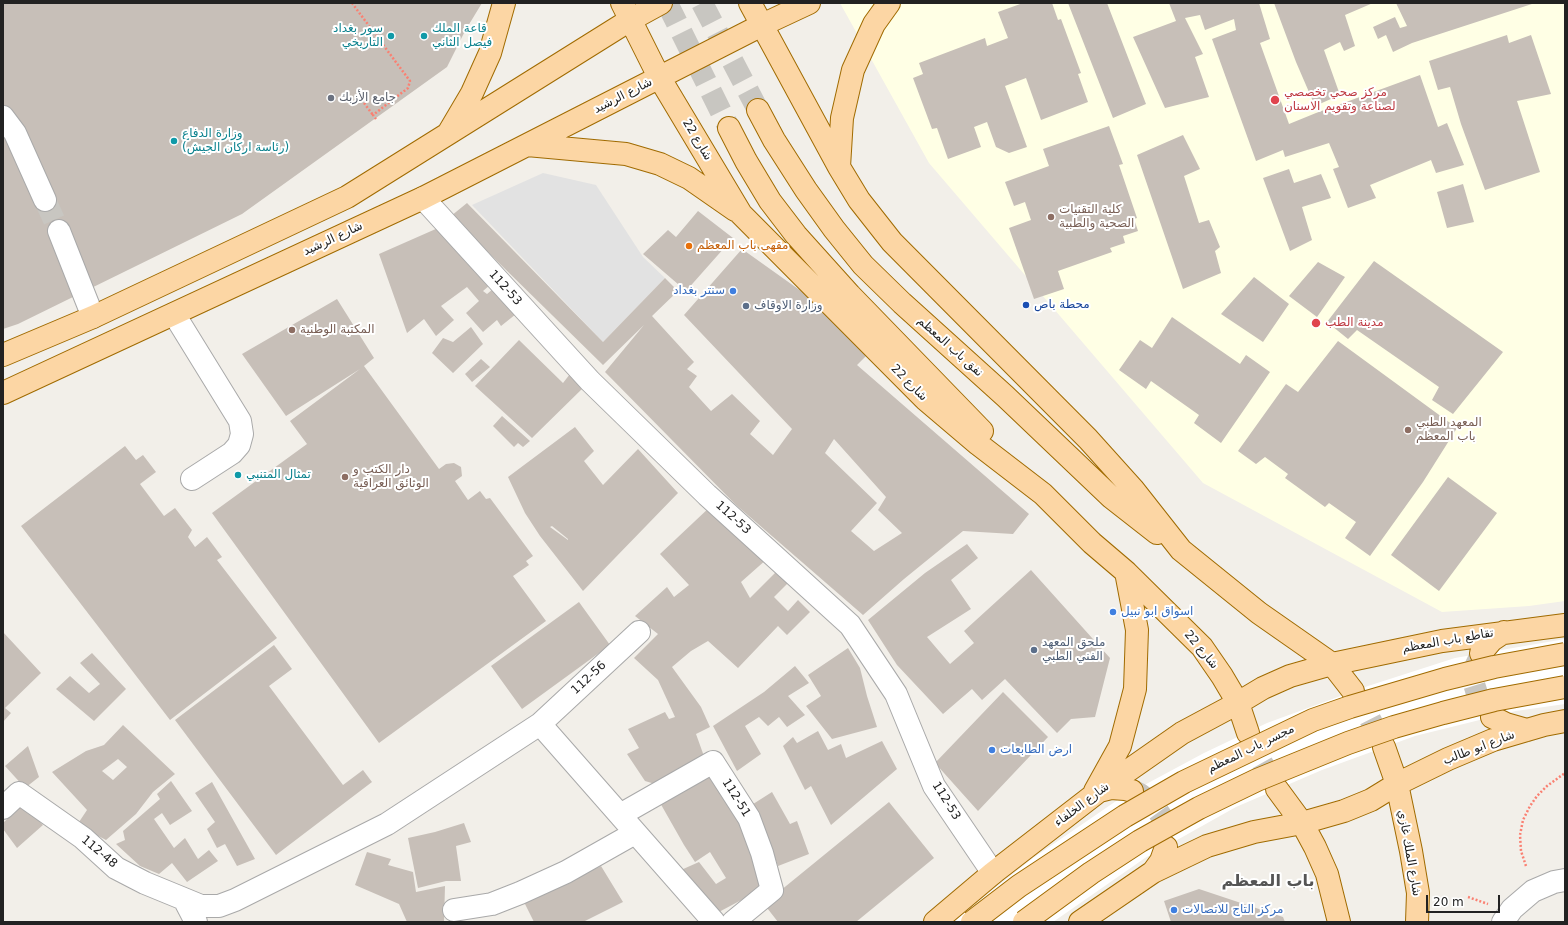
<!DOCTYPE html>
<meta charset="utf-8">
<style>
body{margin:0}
#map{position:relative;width:1568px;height:925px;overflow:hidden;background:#f2efe9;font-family:"DejaVu Sans",sans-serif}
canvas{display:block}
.frame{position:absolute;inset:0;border:4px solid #222;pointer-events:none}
.scale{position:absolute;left:1426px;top:895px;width:74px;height:18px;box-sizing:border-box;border:2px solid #222;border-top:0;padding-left:5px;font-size:12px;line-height:14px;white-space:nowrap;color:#222;-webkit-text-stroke:3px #fff;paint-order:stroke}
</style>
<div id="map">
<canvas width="1568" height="925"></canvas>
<div class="frame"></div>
<div class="scale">20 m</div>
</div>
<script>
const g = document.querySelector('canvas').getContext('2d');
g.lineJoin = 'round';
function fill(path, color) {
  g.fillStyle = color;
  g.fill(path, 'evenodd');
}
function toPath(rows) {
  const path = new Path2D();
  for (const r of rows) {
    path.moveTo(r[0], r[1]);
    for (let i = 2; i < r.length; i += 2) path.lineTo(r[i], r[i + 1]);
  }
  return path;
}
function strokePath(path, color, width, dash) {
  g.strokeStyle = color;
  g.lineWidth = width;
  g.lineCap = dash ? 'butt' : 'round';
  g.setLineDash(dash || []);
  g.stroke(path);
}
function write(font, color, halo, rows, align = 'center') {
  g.font = font + ' "DejaVu Sans",Cairo,sans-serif';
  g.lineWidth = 4;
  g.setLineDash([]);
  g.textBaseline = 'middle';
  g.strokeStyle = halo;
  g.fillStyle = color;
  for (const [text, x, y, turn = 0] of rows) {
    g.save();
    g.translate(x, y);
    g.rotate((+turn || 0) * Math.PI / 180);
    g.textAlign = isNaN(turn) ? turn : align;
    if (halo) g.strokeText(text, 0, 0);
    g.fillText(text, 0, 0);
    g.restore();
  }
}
const education = toPath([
 [840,3,1565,3,1565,601,1529,606,1442,612,1203,483,929,163]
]);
const parking = toPath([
 [543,173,596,185,643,257,665,278,603,342,472,205]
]);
const pier = toPath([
 [1565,639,1565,704,1516,711,1415,736,1322,770,1236,807,1145,858,1053,922,952,922,1033,858,1122,797,1204,753,1267,723,1368,686,1455,658]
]);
const building = toPath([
 [3,3,482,3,465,31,447,67,242,214,18,324,3,329],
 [1023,3,1052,3,1058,20,1061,19,1081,73,1078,74,1088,102,1041,120,1026,78,1005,86,1027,147,1009,153,996,147,987,122,974,127,981,147,948,159,937,128,932,129,913,78,923,74,919,63,985,38,987,46,1008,38,998,12],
 [1068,3,1107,3,1146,104,1113,118],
 [1169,3,1259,3,1270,39,1260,43,1289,124,1316,113,1420,75,1438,127,1447,123,1464,165,1436,173,1431,160,1370,185,1376,198,1348,208,1333,169,1339,167,1329,143,1285,157,1283,150,1256,161,1212,39,1236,30,1234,19,1205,30,1200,15,1185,18,1203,54,1195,57,1209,97,1165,108,1133,37,1176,21],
 [1274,3,1373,3,1345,15,1355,46,1344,51,1340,42,1324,50,1340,95,1315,106,1296,62],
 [1396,3,1535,3,1412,43,1393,52,1386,35,1378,39,1373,27,1395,17,1400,28,1407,26],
 [1507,35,1509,43,1531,35,1551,94,1517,101,1540,172,1485,190,1461,124,1450,87,1438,90,1429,61],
 [1109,126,1123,164,1119,165,1137,218,1134,219,1138,231,1123,236,1125,243,1110,248,1112,252,1058,271,1064,289,1034,299,1009,228,1031,220,1025,202,1014,206,1005,182,1049,166,1043,149],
 [1183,135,1200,169,1184,176,1199,223,1209,220,1220,247,1215,251,1221,273,1183,289,1137,155],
 [1289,169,1294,183,1321,174,1331,198,1302,207,1312,240,1290,251,1263,178],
 [1463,184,1474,222,1447,228,1437,192],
 [467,203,603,342,665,278,678,291,652,316,694,362,687,369,697,376,689,387,711,411,732,394,760,421,750,434,773,455,792,429,684,315,742,249,808,296,869,353,857,365,1029,514,1013,534,963,531,904,579,863,615,735,504,605,372,644,325,603,365,451,216],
 [834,439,886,497,878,510,902,533,874,551,851,531,877,503,825,453],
 [698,211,733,238,686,291,643,254,668,230,676,237],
 [438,228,490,285,483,291,487,294,493,289,516,314,501,326,497,320,483,332,466,313,479,301,467,287,441,306,454,320,436,336,424,319,407,333,379,254],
 [1374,261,1503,352,1453,414,1432,400,1439,387,1357,330,1348,339,1327,322],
 [1318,262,1345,277,1317,317,1289,296],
 [1254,277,1289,304,1263,342,1221,314],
 [337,299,374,358,364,366,439,469,446,464,454,463,461,467,462,476,455,481,468,500,480,491,486,499,490,498,533,556,526,561,529,565,513,576,546,621,379,743,212,513,307,444,290,421,360,369,286,416,242,354],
 [1172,317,1240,364,1246,355,1270,372,1221,443,1194,423,1199,415,1151,381,1146,389,1119,370,1140,340,1152,348],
 [471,327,483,344,453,373,432,353,443,338,453,342],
 [519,340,563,383,570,374,583,388,532,438,475,386],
 [1338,341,1457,428,1423,482,1370,556,1345,538,1356,522,1329,503,1325,507,1285,478,1288,474,1265,457,1256,464,1238,451,1286,384,1298,392],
 [481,359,490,367,472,382,465,374],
 [502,416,530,441,523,447,518,443,514,447,493,426],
 [575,427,594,451,584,461,603,485,638,449,678,493,583,591,540,536,525,513,508,477],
 [552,526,568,539,568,540,550,527],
 [125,446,136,460,143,455,156,472,140,484,164,516,175,508,192,530,188,537,195,547,207,537,222,557,217,560,277,638,170,720,21,526],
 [1448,477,1497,513,1439,591,1391,555],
 [711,506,767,559,741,582,750,598,778,570,790,581,774,597,788,611,798,600,810,612,787,635,778,626,738,668,708,641,691,651,672,667,701,707,710,727,696,734,705,759,655,784,645,781,627,754,639,748,628,729,665,712,669,719,675,717,658,680,634,658,658,634,635,616,667,587,674,597,689,585,660,554],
 [967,544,978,558,951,580,971,609,927,637,950,664,974,643,964,631,1031,570,1110,658,1095,717,1071,719,1057,733,1005,679,982,700,972,689,943,714,897,665,868,620,925,573],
 [579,602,610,645,522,709,491,666],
 [3,632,41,673,5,708,11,713,3,722],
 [274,645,292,669,269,686,343,785,363,770,372,782,276,855,175,720],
 [848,648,860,668,867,696,877,727,832,739,806,706,821,696,808,675],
 [92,653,126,689,94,721,56,689,70,676,89,693,100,684,80,663],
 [795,666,809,683,788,696,805,715,787,727,779,717,768,726,759,717,745,726,761,754,737,771,713,726,764,692],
 [1003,692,1048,737,978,811,935,763],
 [123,725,175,774,153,792,136,814,106,840,77,825,87,810,52,772,86,751,104,745],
 [118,759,127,767,113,780,102,771],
 [818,731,828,750,841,744,846,758,882,741,897,769,831,825,811,786,805,790,783,746,793,737,797,743],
 [28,746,39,777,25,788,5,766],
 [713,767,747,820,762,889,717,913,681,870,699,862,716,884,726,878,710,852,695,862,684,845,659,801],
 [171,781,192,811,170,825,162,813,154,819,174,848,185,838,198,859,209,850,218,861,187,882,172,863,159,874,140,866,116,844,125,840,123,831,160,799,157,794],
 [212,782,255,859,237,866,225,844,217,848,207,829,215,822,195,793],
 [772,792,790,824,797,821,809,854,778,866,766,833,750,806],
 [889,802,934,858,856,922,778,922,764,904],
 [23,804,43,825,17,848,3,829,3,823],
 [464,823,471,842,456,846,461,881,446,881,418,888,408,838,435,832],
 [367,852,391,859,388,865,413,872,416,892,445,886,444,922,407,922,399,904,355,885],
 [601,866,623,902,583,922,534,922,524,902],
 [1199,889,1283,917,1285,922,1171,922,1164,901]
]);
const minorTunnel = toPath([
 [45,200,59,231]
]);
const majorTunnel = toPath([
 [667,3,729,128],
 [702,3,758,110],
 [1481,654,1475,667,1474,684,1479,700,1485,711,1492,717],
 [1353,691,1370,719,1384,747],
 [1248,733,1261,761,1277,789],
 [1134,791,1140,794,1152,803,1162,817,1166,833,1166,845]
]);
const path = toPath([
 [352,3,410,81,408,88,373,115,376,119],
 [364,103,373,115],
 [1526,866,1521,851,1520,835,1523,820,1530,806,1537,796,1547,786,1565,773],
 [1468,897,1488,904]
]);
const minor = toPath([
 [3,117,15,133,45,200],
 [423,198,590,381,707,495,850,625,896,694,934,786,993,873],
 [59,231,93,317],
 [174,314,240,421,242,434,239,445,232,453,192,479],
 [540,724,639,632],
 [3,808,19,793,83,838,116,868,145,883,184,899,196,922],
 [620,815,713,762,749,818,762,853,772,890,733,922],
 [184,899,201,906,219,906,235,900,387,824,540,724,714,922],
 [454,910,492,904,520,893,566,872,635,833],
 [1503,922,1512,909,1533,891,1554,882,1565,880]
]);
const major = toPath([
 [622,3,659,77,741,214,925,399,978,444,1043,494,1092,543,1126,572,1202,647,1222,676,1238,703,1182,733,1099,791,993,873,935,922],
 [750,3,839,167,859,200,892,242,1088,439,1133,489,1181,550,1259,613,1332,664,1442,641,1565,625],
 [758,110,774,140,806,190,834,229,863,265,902,303,1005,396,1111,497,1157,533],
 [729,128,746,161,770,201,796,235,850,295,982,431],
 [449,132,472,93,490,53,504,3],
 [527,145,626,154,660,164,689,178,735,210],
 [839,167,842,118,853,70,874,24,889,3],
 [3,355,93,317,347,197,630,20,661,3],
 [3,393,423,198,762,25,809,3],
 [1481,653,1492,640,1504,632],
 [1492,717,1506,724,1527,730],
 [1248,733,1238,703,1263,688,1290,676,1332,664,1353,691],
 [1277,789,1302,823,1344,811,1371,800,1397,784,1384,747],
 [1095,791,1120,746,1135,689,1137,630,1126,572],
 [1099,791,1111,788,1125,789,1132,791],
 [1153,872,1161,861,1166,847],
 [1080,922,1153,872,1207,846,1254,832,1302,823,1315,847,1327,874,1339,922],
 [1417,922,1418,893,1411,851,1397,784,1448,759,1493,740,1544,725,1565,721]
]);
const majorBridge = toPath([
 [972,922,1019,886,1125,816,1184,782,1313,720,1350,707,1445,679,1494,667,1565,654],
 [1024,922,1091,873,1140,841,1199,808,1257,780,1348,743,1394,727,1443,713,1494,700,1565,687]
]);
const markers = [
 [391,36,4,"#0f9aa8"],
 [424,36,4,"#0f9aa8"],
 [331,98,4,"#6b7280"],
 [1275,100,5,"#e0444e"],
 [174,141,4,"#0f9aa8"],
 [1051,217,4,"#8d6e63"],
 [689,246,4,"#e8710a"],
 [733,291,4,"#3f7fe0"],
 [1026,305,4,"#1a4fb4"],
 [746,306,4,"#5c6f8a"],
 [1316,323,5,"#e0444e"],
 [292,330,4,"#8d6e63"],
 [1408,430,4,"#8d6e63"],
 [238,475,4,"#0f9aa8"],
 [345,477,4,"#8d6e63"],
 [1113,612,4,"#3f7fe0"],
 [1034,650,4,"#5c6f8a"],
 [992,750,4,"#3f7fe0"],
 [1174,910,4,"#3f7fe0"]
];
const cultureNames = [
 ["سور بغداد",383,29,"right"],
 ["التاريخي",383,43,"right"],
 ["قاعة الملك",432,29],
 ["فيصل الثاني",432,43],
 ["وزارة الدفاع",182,134],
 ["(رئاسة اركان الجيش)",182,148],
 ["تمثال المتنبي",246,475]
];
const healthNames = [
 ["مركز صحي تخصصي",1284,93],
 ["لصناعة وتقويم الاسنان",1284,107],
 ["مدينة الطب",1325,323]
];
const streetNames = [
 ["شارع الرشيد",623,96,-27],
 ["شارع 22",697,140,59],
 ["شارع الرشيد",333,239,-25],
 ["112-53",505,288,48],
 ["نفق باب المعظم",950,347,42],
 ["شارع 22",909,383,45],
 ["112-53",733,518,42],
 ["تقاطع باب المعظم",1448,641,-10],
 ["شارع 22",1201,650,50],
 ["112-56",589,678,-43],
 ["شارع ابو طالب",1479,748,-21],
 ["مجسر باب المعظم",1251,749,-26],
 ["112-51",736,798,58],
 ["112-53",946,801,58],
 ["شارع الخلفاء",1082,805,-37],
 ["112-48",99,852,40],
 ["شارع الملك غازي",1409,853,80]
];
const worshipNames = [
 ["جامع الأزبك",339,98]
];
const educationNames = [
 ["كلية التقنيات",1059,210],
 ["الصحية والطبية",1059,224],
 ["المكتبة الوطنية",300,330],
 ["المعهد الطبي",1416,423],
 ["باب المعظم",1416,437],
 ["دار الكتب و",353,470],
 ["الوثائق العراقية",353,484]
];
const foodNames = [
 ["مقهى باب المعظم",697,246]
];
const shopNames = [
 ["سنتر بغداد",725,291,"right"],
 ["اسواق ابو نبيل",1121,612],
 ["ارض الطابعات",1000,750],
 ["مركز التاج للاتصالات",1182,910]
];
const transitNames = [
 ["محطة باص",1034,305]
];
const serviceNames = [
 ["وزارة الاوقاف",754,306],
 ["ملحق المعهد",1042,643],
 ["الفني الطبي",1042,657]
];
const districtNames = [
 ["باب المعظم",1268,882]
];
fill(education, '#ffffe5');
fill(parking, '#e2e2e2');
fill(pier, '#fff');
fill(building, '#c7bfb8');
strokePath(minorTunnel, '#c8c6c1', 22, [22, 11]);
strokePath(majorTunnel, '#c8c6c1', 22, [22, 11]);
strokePath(minor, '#a9a9a9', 24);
strokePath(major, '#a06b00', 24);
strokePath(path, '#fa8072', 2.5, [2, 2]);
strokePath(minor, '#fff', 22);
strokePath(major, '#fcd6a4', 22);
strokePath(majorBridge, '#a06b00', 24, []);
strokePath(majorBridge, '#fcd6a4', 22);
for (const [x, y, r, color] of markers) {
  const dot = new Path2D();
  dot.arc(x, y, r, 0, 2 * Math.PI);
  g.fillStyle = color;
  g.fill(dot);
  strokePath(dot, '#fff', 1.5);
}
write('12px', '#0d838f', '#fff', cultureNames, 'left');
write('12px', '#be3a42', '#fff', healthNames, 'left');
write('12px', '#222', '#fff', streetNames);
write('12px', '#5b616d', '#fff', worshipNames, 'left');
write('12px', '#785e54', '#fff', educationNames, 'left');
write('12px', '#c56008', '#fff', foodNames, 'left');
write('12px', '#366cbe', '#fff', shopNames, 'left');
write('12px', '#164399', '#fff', transitNames, 'left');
write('12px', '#4e5e75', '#fff', serviceNames, 'left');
write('bold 16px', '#555', '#fff', districtNames);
</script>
